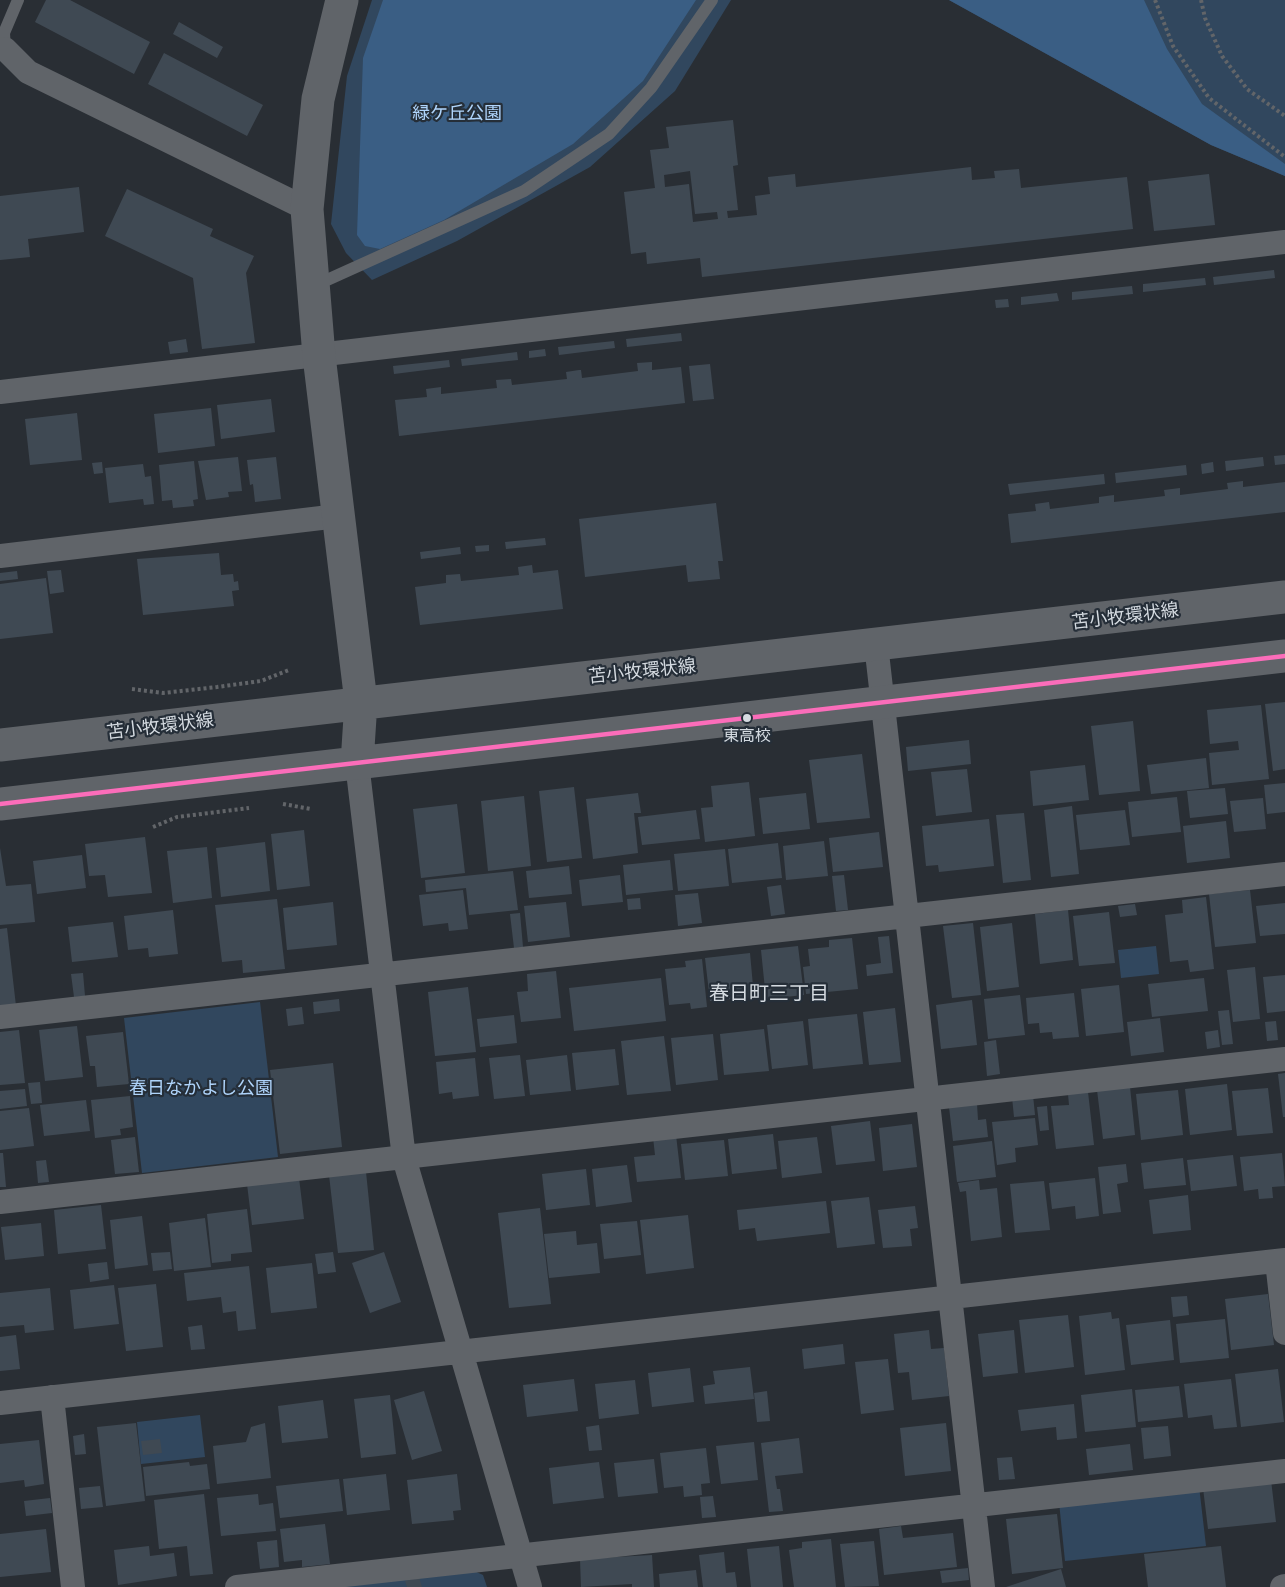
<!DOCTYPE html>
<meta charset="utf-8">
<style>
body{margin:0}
canvas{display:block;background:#292e34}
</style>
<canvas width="1285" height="1587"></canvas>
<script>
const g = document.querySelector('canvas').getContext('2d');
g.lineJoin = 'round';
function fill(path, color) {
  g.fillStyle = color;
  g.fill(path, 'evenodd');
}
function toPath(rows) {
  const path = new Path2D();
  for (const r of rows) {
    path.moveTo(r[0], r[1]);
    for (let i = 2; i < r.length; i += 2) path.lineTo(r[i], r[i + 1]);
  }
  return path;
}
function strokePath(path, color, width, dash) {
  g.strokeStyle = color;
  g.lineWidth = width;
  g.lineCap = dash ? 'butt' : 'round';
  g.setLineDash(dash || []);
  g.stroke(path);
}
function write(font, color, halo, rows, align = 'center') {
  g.font = font + ' Barlow,"Noto Sans JP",sans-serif';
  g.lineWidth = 4.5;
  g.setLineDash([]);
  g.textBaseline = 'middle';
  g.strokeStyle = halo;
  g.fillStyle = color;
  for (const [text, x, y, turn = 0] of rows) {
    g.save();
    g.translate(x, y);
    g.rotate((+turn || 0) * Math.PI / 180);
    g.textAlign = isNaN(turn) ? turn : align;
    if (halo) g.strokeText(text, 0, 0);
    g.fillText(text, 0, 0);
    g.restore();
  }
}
const green = toPath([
 [372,0,731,0,675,91,590,167,457,241,372,280,346,253,331,224,347,76],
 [949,0,1285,0,1285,176,1211,145],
 [1156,946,1159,974,1121,978,1118,950],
 [260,1002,278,1157,142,1173,124,1018],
 [200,1415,205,1457,141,1464,137,1422],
 [1199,1486,1206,1546,1065,1561,1059,1502],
 [472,1570,483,1575,487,1587,333,1587]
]);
const forest = toPath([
 [383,0,696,0,643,81,573,144,444,220,380,249,365,246,357,235,363,58],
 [949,0,1144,0,1167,49,1202,104,1285,164,1285,176,1211,145]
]);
const building = toPath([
 [46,0,70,0,150,42,134,74,35,22],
 [179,22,223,47,217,58,173,34],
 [164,53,263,105,247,136,148,84],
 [733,120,738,165,733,166,738,210,727,211,728,218,757,215,755,196,770,194,768,177,795,174,796,187,971,167,972,180,995,178,994,171,1019,169,1021,188,1127,177,1133,229,702,277,700,258,647,264,646,252,631,254,624,192,655,188,650,150,669,148,666,127],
 [690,171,695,214,717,212,718,219,693,222,689,184,665,187,664,175],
 [1209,174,1215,225,1154,231,1148,181],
 [79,187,84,232,28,239,30,257,0,260,0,196],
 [127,189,213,229,210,236,254,256,246,273,255,343,202,349,193,278,105,236],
 [1274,270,1275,278,1214,285,1213,277],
 [1205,278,1206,285,1143,292,1143,284],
 [1132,286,1133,294,1072,300,1072,292],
 [1057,293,1059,301,1021,305,1021,297],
 [1008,299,1009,307,996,308,995,300],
 [681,333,682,341,627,347,626,339],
 [186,339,188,352,170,354,168,342],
 [614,341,615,348,559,355,558,347],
 [545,349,546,356,529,358,529,351],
 [517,352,518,360,462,366,461,359],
 [449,360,450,367,394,374,393,366],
 [652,362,652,370,681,367,685,403,399,436,395,400,427,397,426,389,441,387,441,394,497,388,496,380,511,379,512,385,567,379,566,372,579,370,581,370,582,378,638,371,637,363],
 [710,364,714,399,693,401,689,366],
 [271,399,275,432,221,439,217,405],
 [211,408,215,446,158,453,154,414],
 [77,413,82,460,30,465,25,419],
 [1285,455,1285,464,1275,465,1274,456],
 [238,457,242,491,228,492,229,497,206,500,198,461],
 [276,457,281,499,255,502,253,484,250,485,247,460],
 [1263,457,1264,466,1226,471,1225,461],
 [194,461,198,499,193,500,194,506,173,508,172,500,162,501,159,465],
 [102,462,103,473,94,474,92,463],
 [1213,462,1214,472,1202,474,1201,464],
 [143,464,145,477,151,476,154,504,144,505,143,499,109,503,105,468],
 [1186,465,1187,475,1116,483,1115,473],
 [1104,474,1105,484,1010,495,1008,484],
 [1243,481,1243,487,1285,482,1285,512,1011,543,1008,514,1036,511,1035,504,1049,502,1050,509,1099,503,1099,497,1114,495,1114,502,1165,496,1164,490,1180,488,1180,495,1228,489,1227,483],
 [716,503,723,561,718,561,720,579,688,582,686,565,585,577,579,519],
 [545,538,546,545,506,549,505,542],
 [489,545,489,551,476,552,475,546],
 [460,547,461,554,421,559,420,552],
 [219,553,221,575,233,574,234,582,238,581,239,590,232,591,234,606,143,615,137,559],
 [532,565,533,573,558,570,563,609,420,625,415,587,446,583,446,575,460,574,461,581,519,575,518,567],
 [61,570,64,592,50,594,47,571],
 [17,571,18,579,0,581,0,573],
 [46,578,53,633,0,639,0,584],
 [1285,702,1285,769,1273,771,1265,704],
 [1261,705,1269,779,1212,785,1209,753,1239,750,1238,741,1210,744,1207,710],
 [1133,721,1140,791,1099,795,1091,726],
 [969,740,971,764,908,771,906,747],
 [862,754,870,818,817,823,809,760],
 [1206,758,1209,788,1151,794,1147,765],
 [1085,765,1089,800,1033,806,1030,771],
 [967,769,972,812,936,816,931,772],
 [749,782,755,836,705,842,701,808,713,807,711,786],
 [1285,783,1285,812,1267,814,1264,785],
 [574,787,582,858,547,862,539,791],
 [1225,788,1228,814,1190,818,1187,791],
 [638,793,641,813,634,813,638,853,593,859,586,799],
 [806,793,810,829,763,834,759,798],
 [524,796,531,866,488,871,481,801],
 [1177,797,1181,832,1132,837,1128,802],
 [1263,798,1266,829,1234,832,1230,801],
 [457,804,465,873,421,878,413,809],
 [1072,806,1079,874,1051,877,1044,810],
 [696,810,700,839,642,845,638,817],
 [1125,810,1130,845,1080,850,1076,815],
 [1024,813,1031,880,1003,883,996,815],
 [989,819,994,866,939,872,938,865,926,866,922,826],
 [1226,821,1230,858,1187,863,1183,826],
 [304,830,310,886,277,890,271,834],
 [879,832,883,867,833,872,829,838],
 [145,837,152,893,108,897,105,875,89,876,85,844],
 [824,841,828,876,786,880,783,846],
 [265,842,270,891,221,897,216,848],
 [778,843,782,878,732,883,728,849],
 [207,847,212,898,173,903,167,851],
 [0,848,6,886,31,884,35,922,0,925],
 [725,849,729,886,678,891,674,854],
 [82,855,86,888,37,894,33,861],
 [670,860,673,890,626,895,623,865],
 [569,866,572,894,529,898,526,871],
 [513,871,518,910,469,915,466,888,426,892,425,880],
 [620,875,623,902,582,906,579,880],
 [844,875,848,910,836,911,832,876],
 [781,885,785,914,771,916,767,887],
 [463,890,468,929,449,931,448,923,423,926,419,895],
 [1250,890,1256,943,1215,947,1209,894],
 [698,893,702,923,678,926,675,895],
 [1206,897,1214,969,1190,972,1188,960,1170,962,1165,915,1183,913,1182,900],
 [640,898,641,909,628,910,627,899],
 [277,899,285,969,243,973,242,960,222,962,215,905],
 [333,902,337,945,287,950,283,908],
 [566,902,570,937,528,942,524,906],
 [1285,903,1285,934,1260,936,1256,906],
 [1135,904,1137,915,1120,917,1118,906],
 [173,910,178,954,149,957,148,948,128,950,124,916],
 [1068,910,1073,960,1040,964,1035,914],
 [1109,912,1115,963,1079,966,1073,916],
 [520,913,523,947,514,948,510,914],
 [113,922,118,957,72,962,68,927],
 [973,923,981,995,952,998,943,926],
 [1012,923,1019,987,987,991,980,927],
 [7,928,16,1006,0,1008,0,929],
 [889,936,893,973,867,976,866,965,881,963,878,937],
 [852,938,858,989,806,994,803,967,810,966,808,949,829,947,829,940],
 [798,946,804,995,766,999,761,950],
 [750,953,754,997,710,1001,705,958],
 [702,959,707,1007,691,1009,690,1003,669,1005,665,969,686,967,685,961],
 [1255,967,1260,1019,1233,1022,1227,970],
 [556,971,561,1018,521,1022,517,992,528,991,527,974],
 [83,973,85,996,74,997,71,974],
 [1285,975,1285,1011,1267,1013,1263,977],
 [661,978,666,1021,574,1031,569,988],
 [1204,978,1208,1011,1152,1017,1148,984],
 [1119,985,1124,1032,1086,1036,1081,989],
 [468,987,476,1052,435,1056,428,992],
 [1074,993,1079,1037,1053,1039,1052,1032,1040,1033,1039,1023,1028,1024,1026,998],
 [1020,995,1025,1035,988,1039,984,999],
 [339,999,340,1011,314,1014,313,1002],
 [972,1000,977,1045,941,1049,936,1005],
 [302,1007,304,1024,288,1026,286,1009],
 [895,1008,901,1062,869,1065,863,1012],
 [1229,1010,1233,1044,1222,1045,1218,1011],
 [857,1014,863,1064,813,1069,808,1019],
 [514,1015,517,1043,480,1047,477,1019],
 [1160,1018,1164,1052,1131,1056,1127,1022],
 [803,1021,808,1065,772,1069,767,1025],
 [1276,1021,1278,1040,1267,1041,1265,1022],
 [77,1026,83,1077,45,1081,39,1030],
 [764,1029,769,1071,724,1075,720,1034],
 [19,1030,25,1083,0,1085,0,1032],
 [1218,1030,1220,1047,1207,1049,1205,1032],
 [123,1032,129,1084,97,1087,95,1066,90,1066,86,1036],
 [713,1034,718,1080,676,1085,671,1038],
 [664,1036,671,1091,627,1095,621,1041],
 [996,1040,1000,1074,987,1076,984,1042],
 [615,1049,619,1085,576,1090,572,1053],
 [520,1055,525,1096,494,1099,489,1058],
 [567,1055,571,1091,530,1095,526,1060],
 [475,1058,479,1096,453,1099,452,1092,439,1094,436,1062],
 [333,1063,342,1147,280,1154,270,1070],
 [1285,1073,1285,1117,1283,1117,1278,1074],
 [40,1082,42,1103,31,1104,28,1083],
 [1227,1084,1232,1130,1190,1135,1185,1089],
 [1130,1087,1135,1135,1103,1139,1097,1090],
 [1268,1088,1273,1133,1237,1136,1232,1091],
 [25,1089,27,1106,0,1109,0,1091],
 [1178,1090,1183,1135,1141,1140,1136,1094],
 [1088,1092,1094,1145,1056,1149,1051,1106,1069,1105,1068,1094],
 [1033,1095,1035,1115,1014,1117,1012,1097],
 [130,1096,133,1127,120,1129,121,1135,95,1138,91,1100],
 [86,1100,90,1131,44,1136,40,1105],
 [977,1104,978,1120,986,1119,988,1137,953,1141,949,1107],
 [1047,1106,1049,1130,1040,1131,1037,1107],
 [29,1108,34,1146,0,1150,0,1111],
 [1035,1118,1038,1145,1015,1148,1016,1162,997,1165,992,1122],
 [870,1121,875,1161,836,1165,831,1126],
 [912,1124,917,1167,883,1171,879,1128],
 [773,1134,777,1169,732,1174,728,1139],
 [676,1135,681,1178,637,1182,634,1157,655,1155,653,1137],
 [135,1137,139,1172,115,1174,111,1140],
 [817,1137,822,1173,782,1178,778,1141],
 [724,1140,728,1176,685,1180,681,1144],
 [992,1141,996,1177,957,1182,953,1146],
 [0,1153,3,1153,6,1187,0,1187],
 [1282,1153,1285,1186,1272,1187,1273,1198,1259,1199,1258,1189,1244,1191,1240,1157],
 [1233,1155,1237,1186,1191,1191,1187,1160],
 [1183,1158,1186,1185,1144,1189,1141,1163],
 [46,1160,49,1182,38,1183,36,1161],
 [1126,1164,1128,1182,1117,1184,1121,1212,1103,1214,1098,1167],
 [627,1165,632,1202,596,1207,592,1169],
 [586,1169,590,1205,546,1210,542,1174],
 [366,1172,374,1250,338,1253,329,1175],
 [299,1178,304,1219,252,1225,247,1184],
 [1095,1178,1099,1216,1076,1219,1075,1206,1052,1209,1049,1183],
 [979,1180,980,1190,997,1188,1002,1237,971,1241,966,1191,960,1192,958,1183],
 [1044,1181,1050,1230,1015,1233,1010,1184],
 [1188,1195,1191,1230,1153,1234,1149,1200],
 [869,1197,875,1244,837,1248,831,1201],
 [826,1201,830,1233,757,1241,755,1228,739,1230,737,1210],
 [101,1205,106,1249,58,1254,54,1210],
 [915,1206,918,1228,910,1229,912,1246,883,1248,878,1210],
 [540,1208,551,1304,509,1308,498,1213],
 [247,1209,252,1252,231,1254,231,1261,212,1263,207,1214],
 [688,1215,694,1268,646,1274,640,1220],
 [142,1216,148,1265,115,1269,110,1220],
 [205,1218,211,1267,174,1271,169,1223],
 [637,1221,641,1255,604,1259,600,1224],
 [41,1223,44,1256,5,1260,1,1227],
 [576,1231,577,1245,597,1243,600,1273,549,1278,544,1234],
 [170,1252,172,1269,153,1271,151,1253],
 [333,1252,336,1272,318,1274,315,1254],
 [384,1252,401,1302,370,1313,352,1263],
 [107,1262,109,1279,90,1282,88,1264],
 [312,1263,317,1308,271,1313,266,1268],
 [249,1266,256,1329,238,1331,236,1311,223,1313,221,1297,187,1301,184,1273],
 [156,1284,163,1347,126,1351,118,1288],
 [114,1285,119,1324,74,1329,70,1290],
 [50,1288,54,1330,25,1333,24,1325,0,1327,0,1293],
 [1268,1294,1274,1345,1231,1350,1225,1299],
 [1187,1296,1189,1315,1173,1317,1171,1297],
 [1111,1312,1112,1319,1119,1318,1125,1370,1085,1375,1079,1316],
 [1068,1315,1074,1367,1025,1373,1019,1320],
 [1225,1319,1229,1358,1180,1363,1176,1324],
 [1170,1320,1174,1360,1131,1365,1126,1325],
 [202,1325,205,1349,191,1350,188,1327],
 [929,1330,931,1349,944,1348,949,1396,912,1400,909,1372,898,1373,894,1334],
 [1014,1330,1018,1373,983,1377,978,1334],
 [16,1335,20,1369,0,1371,0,1337],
 [843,1344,845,1364,804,1369,802,1349],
 [888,1359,894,1410,861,1414,855,1362],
 [750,1367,754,1399,705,1404,703,1386,715,1384,713,1371],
 [690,1368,694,1402,652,1407,648,1373],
 [1278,1369,1284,1422,1241,1427,1235,1374],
 [574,1379,578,1411,527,1417,523,1385],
 [1231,1379,1237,1427,1214,1429,1212,1415,1188,1418,1184,1384],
 [635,1380,639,1414,599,1419,595,1384],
 [1179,1386,1183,1417,1138,1422,1135,1390],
 [1132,1389,1136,1427,1085,1432,1081,1395],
 [424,1391,442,1451,412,1460,394,1400],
 [767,1391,770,1421,757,1422,754,1393],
 [390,1395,396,1454,361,1458,354,1399],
 [323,1400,328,1438,282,1443,278,1406],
 [1074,1404,1077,1438,1057,1440,1056,1427,1021,1431,1018,1410],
 [136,1423,145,1501,106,1506,97,1427],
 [265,1423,271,1478,217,1484,213,1446,246,1442,251,1427],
 [946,1423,951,1471,905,1476,900,1428],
 [599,1425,602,1450,589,1451,586,1427],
 [1168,1426,1171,1456,1144,1459,1141,1428],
 [84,1434,86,1454,75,1455,73,1436],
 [799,1438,803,1473,775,1476,777,1489,780,1489,783,1511,769,1512,761,1443],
 [160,1439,162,1453,143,1455,141,1441],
 [39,1440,44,1484,25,1487,24,1480,0,1483,0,1444],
 [754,1442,758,1480,721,1484,716,1446],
 [1130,1444,1133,1470,1089,1475,1086,1449],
 [706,1448,710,1483,701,1484,702,1495,684,1497,683,1486,664,1488,660,1453],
 [1012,1457,1015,1479,999,1480,997,1458],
 [654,1459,658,1493,618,1497,614,1463],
 [189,1462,190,1466,207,1464,210,1489,146,1496,143,1467],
 [599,1462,604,1498,553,1504,549,1468],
 [386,1474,390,1510,347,1515,343,1479],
 [457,1474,461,1510,453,1511,454,1520,412,1524,407,1480],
 [339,1479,343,1511,280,1518,276,1486],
 [1271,1480,1276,1522,1208,1529,1203,1488],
 [100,1486,103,1507,81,1509,79,1488],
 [204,1494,213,1574,190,1576,187,1546,159,1549,154,1500],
 [258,1494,259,1505,273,1503,276,1531,221,1536,217,1498],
 [713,1496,716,1517,702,1518,700,1497],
 [50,1498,52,1513,26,1516,24,1501],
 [1057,1514,1063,1568,1012,1574,1006,1519],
 [325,1524,330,1564,302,1567,302,1560,284,1562,280,1529],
 [901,1526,903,1538,953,1533,957,1567,884,1575,879,1529],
 [46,1529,51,1572,0,1577,0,1534],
 [831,1539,836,1587,794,1587,789,1550,802,1548,802,1542],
 [277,1540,279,1567,260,1569,257,1542],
 [874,1541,879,1586,845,1587,840,1544],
 [149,1546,150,1556,174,1553,177,1576,118,1585,114,1550],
 [779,1546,783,1587,751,1587,747,1549],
 [1221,1546,1226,1587,1148,1587,1144,1554],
 [724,1552,726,1573,735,1572,737,1587,703,1587,699,1555],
 [652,1555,654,1587,632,1587,632,1584,581,1587,580,1559],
 [968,1568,969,1580,942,1583,940,1571],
 [1061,1569,1066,1587,1006,1587],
 [696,1570,698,1587,660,1587,659,1574],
 [419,1577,422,1587,407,1587,405,1581]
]);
const path = toPath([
 [1155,0,1173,46,1209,98,1285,157],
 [1201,0,1205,18,1222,56,1247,89,1285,116],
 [132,689,163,693,217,687,261,681,289,670],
 [283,804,311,809],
 [153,827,177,817,249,808]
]);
const lane = toPath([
 [5,49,4,33,18,0],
 [316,285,524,191,609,134,651,88,712,0]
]);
const street = toPath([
 [5,49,28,72,307,209],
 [0,392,1285,242],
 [0,556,338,516],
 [876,644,983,1587],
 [357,763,404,1158,530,1587],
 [0,1017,1285,874],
 [0,1202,1285,1059],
 [1277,1261,1285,1333],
 [52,1397,73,1587],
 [0,1403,1285,1260],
 [237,1587,1285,1471],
 [1282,1587,1285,1586]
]);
const secondary = toPath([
 [342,0,318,99,307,209,319,356,361,702,357,763],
 [0,745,1285,597],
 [0,804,1285,656]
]);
const bus1 = toPath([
 [0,804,1285,656]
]);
const markers = [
 [747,718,5,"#d5dbe1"]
];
const busNames = [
 ["東高校",747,736]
];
const parkNames = [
 ["緑ケ丘公園",457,113],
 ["春日なかよし公園",201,1088]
];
const streetNames = [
 ["苫小牧環状線",1125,616,-7],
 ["苫小牧環状線",642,671,-6],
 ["苫小牧環状線",160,726,-7]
];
const neighbourhoodNames = [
 ["春日町三丁目",769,993]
];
fill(green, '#31475e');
fill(forest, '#3a5e84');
fill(building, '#3f4953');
strokePath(path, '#626569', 4, [3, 3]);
strokePath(lane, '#606469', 12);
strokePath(street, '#606469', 24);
strokePath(secondary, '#606469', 33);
strokePath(bus1, '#fb6dba', 4.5);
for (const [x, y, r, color] of markers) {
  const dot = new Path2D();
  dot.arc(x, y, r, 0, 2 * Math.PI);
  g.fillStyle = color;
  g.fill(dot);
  strokePath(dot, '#252e38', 2);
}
write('16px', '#d5dbe1', '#252e38', busNames);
write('18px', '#afd4fb', '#252e38', parkNames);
write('18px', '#d5dbe1', '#252e38', streetNames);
write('20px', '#d5dbe1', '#252e38', neighbourhoodNames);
</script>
